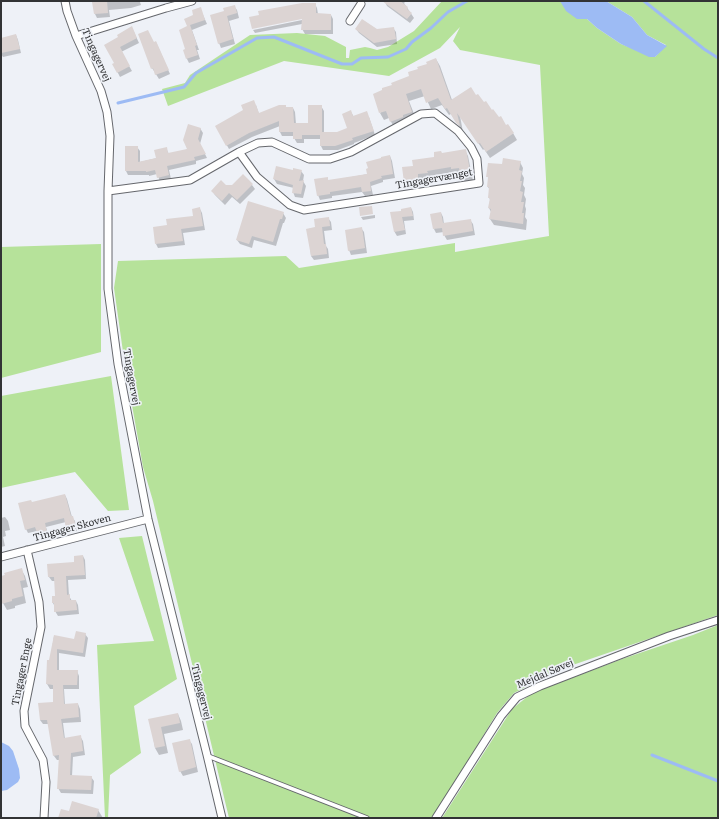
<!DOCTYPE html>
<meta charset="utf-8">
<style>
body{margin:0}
#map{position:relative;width:719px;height:819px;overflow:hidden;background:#eef1f7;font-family:Literata,serif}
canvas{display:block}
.frame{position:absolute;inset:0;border:2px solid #323335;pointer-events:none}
</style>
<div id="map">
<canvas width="719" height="819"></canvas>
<div class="frame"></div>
</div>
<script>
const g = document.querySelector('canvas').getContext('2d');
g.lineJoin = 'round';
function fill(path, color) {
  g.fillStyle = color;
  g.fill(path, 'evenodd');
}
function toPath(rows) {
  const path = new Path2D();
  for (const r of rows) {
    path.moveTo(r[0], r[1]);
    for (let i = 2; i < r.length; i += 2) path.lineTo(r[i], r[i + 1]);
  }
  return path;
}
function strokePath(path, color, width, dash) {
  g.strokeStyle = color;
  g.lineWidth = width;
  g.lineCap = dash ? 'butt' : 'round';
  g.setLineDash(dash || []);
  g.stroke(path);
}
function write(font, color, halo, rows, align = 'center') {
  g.font = font + ' Literata,serif';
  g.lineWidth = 3.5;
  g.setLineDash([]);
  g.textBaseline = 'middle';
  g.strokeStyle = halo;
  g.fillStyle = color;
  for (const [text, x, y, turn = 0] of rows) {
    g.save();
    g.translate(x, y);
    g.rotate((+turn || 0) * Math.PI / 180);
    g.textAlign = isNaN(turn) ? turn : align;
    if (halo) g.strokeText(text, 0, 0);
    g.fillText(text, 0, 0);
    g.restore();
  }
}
const green = toPath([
 [442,1,564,1,561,1,587,19,597,28,621,44,655,57,666,45,647,35,632,17,606,1,718,1,718,615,564,668,514,693,497,713,433,818,229,818,153,501,143,467,125,366,114,288,118,261,286,256,299,268,455,243,455,252,549,236,540,65,460,50,453,41,460,27,440,48,389,76,284,61,168,106,162,89,185,83,190,75,250,35,297,33,325,36,346,47,346,58,349,58,350,50,365,47,370,48,377,50,388,47,414,31],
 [101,244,101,352,1,378,1,247],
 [111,376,129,510,108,511,75,472,1,488,1,396],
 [142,536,177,679,134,706,141,753,110,775,108,818,105,818,97,645,154,641,119,538],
 [718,625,718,818,442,818,512,709,532,693,622,659,693,635]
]);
const water = toPath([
 [560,1,606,1,632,17,647,35,667,46,655,57,649,57,621,44,597,28,587,19,577,19,566,11],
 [1,742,9,746,13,751,19,769,20,778,18,782,7,790,1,791]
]);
const shadow = toPath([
 [93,1,142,1,142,2,140,2,141,5,131,8,109,10,110,17,97,18,95,14],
 [385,1,406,1,404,3,414,18,410,23,387,6,385,2],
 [315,4,317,8,318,14,331,15,333,19,333,34,305,34,302,29,302,24,255,33,253,30,307,19],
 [234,6,237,10,239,18,229,21,235,44,221,48,219,43,225,12],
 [200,8,207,24,192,30,199,50,197,50,200,59,189,63,187,59,188,27],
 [393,28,396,32,397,44,377,47,359,33,356,29,377,30],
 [134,32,139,43,121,52,132,71,120,77,114,65,116,64,105,45],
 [16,35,18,40,21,53,3,57,1,54,1,39],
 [156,42,170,74,159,79,152,68,154,43],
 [436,59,440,66,452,100,476,96,513,133,517,140,490,158,484,149,483,150,460,116,463,132,451,114,449,115,442,105,431,109,425,96,409,101,416,119,395,129,389,118,384,120,380,113,411,77,419,70],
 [256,105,259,114,285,106,287,108,293,108,295,112,296,124,309,124,321,106,324,111,324,133,337,133,348,129,351,112,354,117,369,117,375,135,354,143,354,144,338,150,323,150,321,146,321,139,304,139,304,143,297,143,294,138,294,136,282,136,280,132,280,126,252,137,229,149,216,126],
 [200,128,203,133,200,144,207,158,196,161,196,164,169,170,171,179,160,181,157,174,149,176,149,175,128,175,126,171,137,147,140,151,140,162,157,158,166,148,169,154,189,149],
 [465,150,468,156,473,181,465,183,462,177,461,173,455,174,454,173,430,177,430,178,420,180,421,186,409,188,405,182,403,168,414,167,435,158,442,154],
 [390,156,392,161,395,178,383,180,383,182,371,186,373,195,365,196,362,192,332,196,332,198,320,200,318,195,327,178,329,181,368,174],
 [520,162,523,168,522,174,524,178,523,185,525,188,524,195,526,199,525,206,526,209,525,217,527,220,526,230,494,225,490,219,491,212,489,208,490,200,489,197,490,190,488,187,489,179,487,176,503,165],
 [301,171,304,175,303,181,306,186,303,198,295,197,293,192,294,188,277,184,274,179],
 [243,175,252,185,255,189,240,204,232,197,225,205,215,195,212,191,226,186,233,186],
 [411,208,413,212,414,220,404,221,406,234,397,236,394,231,403,211],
 [200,209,202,213,205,230,183,233,185,245,158,248,156,244,168,226,194,217],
 [283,213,286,218,284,223,283,223,276,246,254,240,252,248,240,244,237,240],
 [441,213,443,217,444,224,470,220,473,224,475,235,447,240,444,235,444,232,436,233,434,229],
 [375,215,375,218,363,220,361,217],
 [328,218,331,222,332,230,324,231,326,246,328,249,329,258,314,260,311,256,308,229,316,228],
 [361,228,364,232,367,253,351,255,349,250],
 [65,495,67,499,72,517,75,521,77,531,70,533,67,529,66,522,46,527,49,537,41,539,37,531,28,533,26,529,32,503],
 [1,516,1,518,5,517,8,521,10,530,5,531,6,536,3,537,5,546,1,547],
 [83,556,85,560,86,579,68,580,69,596,72,601,76,601,78,605,79,614,58,616,55,611,55,607,53,603,56,596,55,581,52,581,49,577,48,565,75,563],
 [21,569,25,576,28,587,23,588,26,603,15,606,15,608,7,610,3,603,1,596,1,577],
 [85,634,88,638,85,657,59,653,59,671,77,671,79,676,79,689,64,689,65,705,78,704,80,709,81,722,63,723,65,739,80,736,83,741,85,755,73,757,72,776,91,777,94,781,93,794,61,793,58,788,60,760,57,760,54,756,49,724,43,724,40,720,54,703,54,689,50,689,47,684,48,661,50,661,54,636,75,640],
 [178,714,181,721,183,730,164,734,168,753,159,755,155,748,150,720],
 [189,740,192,744,198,772,183,776,180,771],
 [98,810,103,818,59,818,70,812]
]);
const stream = toPath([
 [644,1,704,49,718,58],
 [118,103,184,87,196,73,257,38,274,37,342,64,352,64,361,58,388,57,406,49,412,42,431,28,448,12,467,1],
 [652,755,718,781]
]);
const building = toPath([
 [99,1,107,1,108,13,94,14,92,2],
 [382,1,400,1,408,7,407,9,412,13,407,19],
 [302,3,316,3,316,13,331,14,331,30,301,30,302,19,252,29,249,17,259,15,258,11],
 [235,5,237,13,227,16,233,39,218,44,210,15,224,11,223,8],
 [201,7,205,20,190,25,197,45,195,46,198,55,186,59,183,50,185,49,179,30,187,26,184,19,193,15,192,10],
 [362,19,377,29,394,27,396,39,374,43,355,29],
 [132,26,137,38,120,47,130,66,117,73,112,64,114,63,104,45,118,37,117,35],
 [148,30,154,42,156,41,169,70,155,75,153,68,151,69,138,34],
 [16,34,20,49,1,53,1,38],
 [436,58,451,100,471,87,476,95,478,94,484,102,486,101,492,110,493,109,499,117,501,116,506,125,508,124,514,133,486,152,480,143,478,144,457,113,460,126,456,123,447,108,445,109,438,98,426,103,421,89,406,94,412,112,403,115,403,117,390,122,386,111,379,113,373,94,382,90,382,88,392,85,391,83,409,76,408,72,418,69,417,67,427,64,426,62],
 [254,100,259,113,279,105,286,105,286,107,293,107,294,123,308,123,308,105,322,105,322,132,337,132,347,128,342,114,351,110,353,116,367,111,374,131,352,138,353,140,335,146,320,146,320,135,302,135,302,139,293,139,293,132,279,132,279,121,249,133,226,146,215,126,243,110,241,105],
 [188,124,201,128,198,139,206,154,194,157,195,160,167,166,169,175,157,178,155,170,146,172,146,171,125,171,125,146,138,146,138,162,156,158,154,150,167,147,168,153,187,149,183,140],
 [466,149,471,176,461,177,459,168,451,169,451,167,427,171,428,173,418,174,418,180,404,182,402,167,413,166,412,160,434,157,434,152,441,151,442,153],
 [390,155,393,174,381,176,382,178,370,182,371,191,362,192,361,187,330,192,330,194,317,196,314,179,328,177,328,180,367,174,366,169,368,168,366,162,381,158,381,157],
 [503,158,521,161,519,170,522,171,520,181,522,181,520,191,523,192,521,202,524,202,522,213,524,213,523,224,489,219,491,209,488,208,490,198,488,198,489,187,487,187,488,177,486,177,488,163,502,164],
 [276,166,293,170,293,168,302,170,299,181,304,180,301,194,292,193,293,185,273,179],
 [243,174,253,184,237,200,229,193,222,201,211,191,221,180,226,185,232,185],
 [248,201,284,212,282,219,280,219,273,242,252,236,249,244,236,240],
 [372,206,373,214,360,216,359,207],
 [200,207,203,226,181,229,183,241,155,244,153,227,167,225,166,219,193,216,192,209],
 [411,207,413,216,402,217,405,230,394,232,390,212,401,211,401,209],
 [441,212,443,223,471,219,473,231,443,236,442,228,433,229,430,214],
 [329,217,330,226,322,227,324,244,326,244,327,254,311,256,306,229,315,227,314,219],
 [362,227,365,248,348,251,345,230],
 [65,494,71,516,73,516,76,527,66,529,64,518,45,523,47,532,38,535,35,527,25,530,18,503,31,500,32,502],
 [83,555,85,575,66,576,67,595,70,594,70,600,76,600,77,610,54,612,54,603,52,603,52,596,55,596,54,577,48,577,47,564,74,562,74,556],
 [22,568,25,580,20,581,23,596,12,599,12,601,1,604,1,576,5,575,4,573],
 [76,631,86,633,83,653,57,649,57,670,78,670,77,685,63,685,64,704,78,703,79,717,61,719,64,738,81,735,83,751,71,753,70,775,92,776,91,790,57,789,59,755,53,756,47,720,40,720,38,703,53,702,53,685,46,684,47,660,49,660,54,635,74,639],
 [178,713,180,723,161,727,165,746,155,748,148,719],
 [190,739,196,767,179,772,172,743],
 [72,801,99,809,96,818,58,818,61,809,69,811]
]);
const service = toPath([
 [208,756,367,818]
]);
const minor = toPath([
 [65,1,67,11,76,36,101,91,107,112,110,136,108,191,108,289,118,364,148,519,207,755,222,818],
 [350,21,361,4],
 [76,36,166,8,192,1],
 [108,191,190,180,239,152,258,143,272,142,309,159,330,159,351,152,421,114,435,113,458,131,471,147,477,159,479,183,304,210,290,205,257,177,239,152],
 [27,550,39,602,41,627,24,711,25,726,43,760,46,782,44,818],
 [1,557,148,519],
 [436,818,501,716,517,697,540,686,669,636,718,620]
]);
const streetNames = [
 ["Tingagervej",96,55,66],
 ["Tingagervænget",434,179,-10],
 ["Tingagervej",131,377,80],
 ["Tingager Skoven",72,528,-15],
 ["Tingager Enge",22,672,-79],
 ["Mejdal Søvej",545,674,-23],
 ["Tingagervej",201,692,76]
];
fill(green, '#b6e29a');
fill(water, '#9dbbf4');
fill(shadow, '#0003');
strokePath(stream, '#9dbbf4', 3);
fill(building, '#dcd4d3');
strokePath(service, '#65676c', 5.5);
strokePath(minor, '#65676c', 9);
strokePath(service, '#fff', 3.5);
strokePath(minor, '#fff', 7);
write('10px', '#323335', '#eef1f7', streetNames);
</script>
